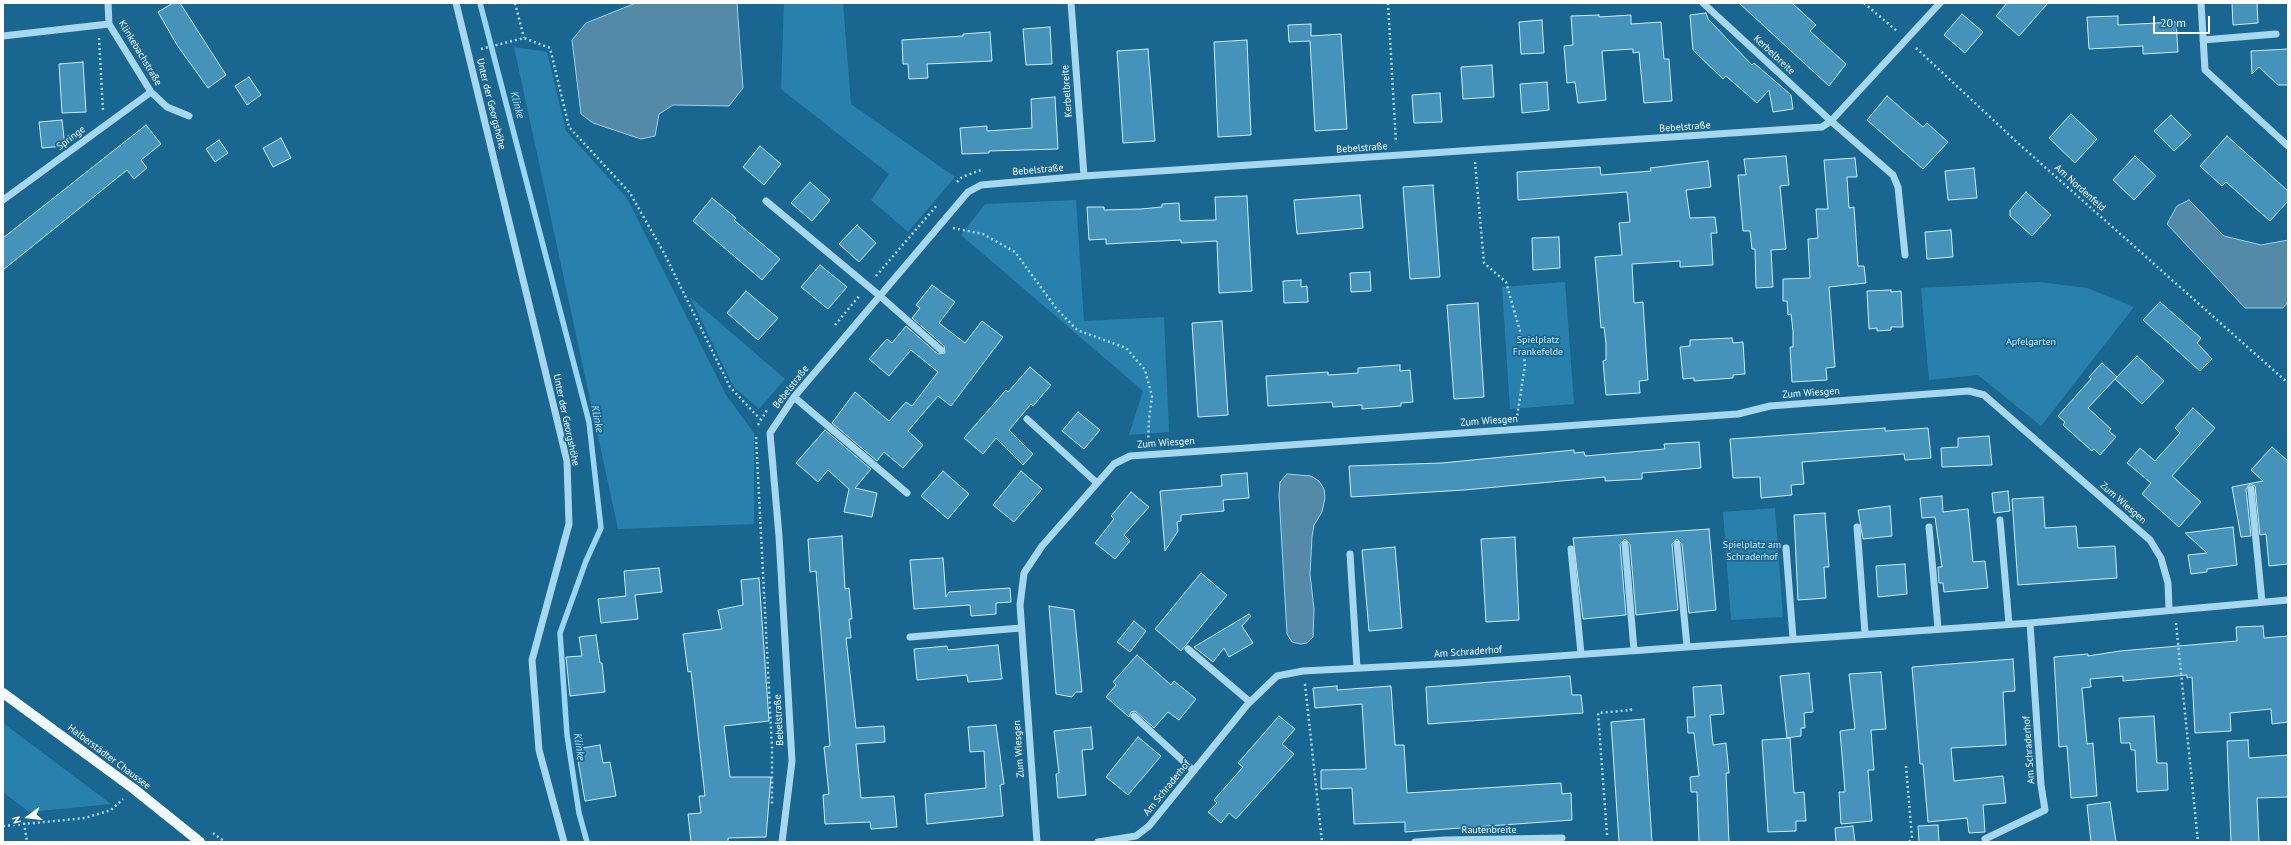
<!DOCTYPE html>
<meta charset="utf-8">
<style>
body{margin:0}
#map{position:relative;width:2291px;height:845px;overflow:hidden;background:#196691;font-family:"PT Sans",sans-serif}
canvas{display:block}
.frame{position:absolute;inset:0;border:4px solid #fff;pointer-events:none}
.north{position:absolute;left:8px;top:797px;width:40px;height:40px;-webkit-text-stroke:3px #196691;paint-order:stroke;rotate:255deg;font-size:11px;font-weight:700;line-height:16px;text-align:center;color:#fff}
.north::after{content:'';display:block;margin:auto;width:14px;height:18px;background:#fff;clip-path:polygon(50% 0,100% 100%,50% 72%,0 100%)}
.scale{position:absolute;left:2153px;top:16px;width:57px;height:18px;box-sizing:border-box;border:2px solid #fff;border-top:0;padding-left:5px;font-size:12px;line-height:14px;white-space:nowrap;color:#fff;-webkit-text-stroke:3px #196691;paint-order:stroke}
</style>
<div id="map">
<canvas width="2291" height="845"></canvas>
<div class="frame"></div>
<div class="north">N</div>
<div class="scale">20 m</div>
</div>
<script>
const g = document.querySelector('canvas').getContext('2d');
g.lineJoin = 'round';
function fill(path, color) {
  g.fillStyle = color;
  g.fill(path, 'evenodd');
}
function toPath(rows) {
  const path = new Path2D();
  for (const r of rows) {
    path.moveTo(r[0], r[1]);
    for (let i = 2; i < r.length; i += 2) path.lineTo(r[i], r[i + 1]);
  }
  return path;
}
function strokePath(path, color, width, dash) {
  g.strokeStyle = color;
  g.lineWidth = width;
  g.lineCap = dash ? 'butt' : 'round';
  g.setLineDash(dash || []);
  g.stroke(path);
}
function write(font, color, halo, rows, align = 'center') {
  g.font = font + ' "PT Sans",sans-serif';
  g.lineWidth = 3.5;
  g.setLineDash([]);
  g.textBaseline = 'middle';
  g.strokeStyle = halo;
  g.fillStyle = color;
  for (const [text, x, y, turn = 0] of rows) {
    g.save();
    g.translate(x, y);
    g.rotate((+turn || 0) * Math.PI / 180);
    g.textAlign = isNaN(turn) ? turn : align;
    if (halo) g.strokeText(text, 0, 0);
    g.fillText(text, 0, 0);
    g.restore();
  }
}
const green = toPath([
 [784,3,843,3,851,104,955,177,908,232,871,200,889,174,781,89],
 [514,47,547,52,566,131,627,198,726,395,754,433,754,524,618,529],
 [1076,200,1084,321,1164,317,1169,432,1129,435,1143,391,961,235,985,204],
 [1565,282,1574,404,1510,409,1502,287],
 [2039,282,2087,288,2134,307,2041,426,1978,375,1929,380,1921,288],
 [690,297,785,379,759,409,733,386],
 [1775,508,1783,617,1731,620,1723,512],
 [3,723,111,804,29,812,3,792]
]);
const water = toPath([
 [636,3,737,3,743,88,729,106,673,105,659,114,655,136,641,139,593,123,581,114,572,40,586,23,636,3],
 [2189,200,2224,236,2261,245,2288,240,2288,302,2283,308,2245,308,2167,224,2177,206,2189,200],
 [1287,474,1311,476,1319,481,1324,489,1325,498,1322,512,1314,525,1312,537,1310,574,1314,609,1313,637,1307,643,1300,644,1292,642,1287,634,1279,495,1280,482,1287,474]
]);
const stream = toPath([
 [480,3,589,422,601,528,586,561,560,633,567,735,579,813,587,842]
]);
const building = toPath([
 [173,3,180,3,226,75,208,88,177,45,158,12,173,3],
 [1739,3,1792,3,1816,25,1810,31,1846,64,1829,86,1739,3],
 [2007,3,2048,3,2019,36,1996,16,2007,3],
 [2232,3,2257,3,2258,23,2233,25,2232,3],
 [1706,13,1708,19,1752,65,1754,63,1791,95,1793,109,1773,112,1769,90,1757,103,1726,76,1723,79,1693,50,1690,15,1706,13],
 [1962,14,1983,32,1965,53,1944,35,1962,14],
 [1599,15,1599,17,1631,15,1631,24,1661,22,1664,59,1669,59,1672,101,1644,103,1639,52,1633,53,1633,49,1602,51,1606,100,1578,103,1575,82,1567,83,1564,46,1573,45,1571,16,1599,15],
 [2118,16,2118,25,2176,22,2178,52,2143,54,2143,46,2089,49,2087,17,2118,16],
 [1542,20,1544,53,1521,54,1519,22,1542,20],
 [1311,24,1311,36,1341,34,1347,129,1315,131,1310,41,1289,42,1288,25,1311,24],
 [1050,27,1052,64,1026,65,1023,29,1050,27],
 [990,32,992,61,927,64,928,78,909,79,908,64,903,64,902,40,963,36,963,34,990,32],
 [1247,40,1251,135,1218,137,1214,42,1247,40],
 [1148,49,1155,141,1123,143,1117,51,1148,49],
 [2288,49,2288,85,2278,85,2259,67,2252,74,2251,51,2288,49],
 [83,62,86,112,62,113,59,64,83,62],
 [1492,65,1494,97,1463,99,1461,67,1492,65],
 [249,77,261,95,247,105,235,86,249,77],
 [1547,82,1549,110,1522,113,1520,84,1547,82],
 [1440,93,1442,122,1414,123,1412,95,1440,93],
 [1887,96,1923,127,1927,123,1948,142,1923,169,1867,120,1887,96],
 [1055,97,1058,149,989,151,989,153,962,154,960,128,987,126,987,131,1032,128,1031,99,1055,97],
 [2071,114,2097,139,2075,163,2049,138,2071,114],
 [2171,115,2191,135,2174,151,2154,131,2171,115],
 [62,120,65,146,42,148,39,122,62,120],
 [146,125,161,144,141,160,147,168,134,179,127,170,3,270,3,238,146,125],
 [2227,136,2288,191,2288,201,2270,221,2226,182,2222,186,2200,166,2227,136],
 [281,138,291,158,273,167,263,148,281,138],
 [219,140,228,153,215,162,206,149,219,140],
 [760,146,781,164,764,185,743,167,760,146],
 [1786,156,1789,185,1780,186,1786,249,1771,250,1773,287,1756,288,1755,249,1752,249,1750,231,1743,231,1738,175,1746,175,1744,159,1786,156],
 [2135,156,2156,176,2134,200,2113,180,2135,156],
 [1855,158,1857,177,1847,177,1849,208,1854,207,1858,266,1864,266,1866,283,1829,287,1835,367,1826,368,1827,380,1792,382,1790,347,1793,347,1793,331,1791,314,1788,315,1787,301,1783,301,1783,279,1810,278,1808,239,1818,238,1816,209,1828,209,1824,160,1855,158],
 [1708,161,1711,187,1686,190,1690,218,1715,217,1717,233,1711,233,1713,265,1680,267,1680,261,1632,264,1634,303,1643,302,1648,380,1639,381,1640,393,1606,395,1603,361,1606,360,1606,344,1604,327,1601,328,1595,257,1622,255,1619,223,1630,222,1627,192,1518,200,1517,172,1600,167,1601,175,1651,171,1650,168,1708,161],
 [1974,168,1977,198,1948,200,1945,171,1974,168],
 [810,182,830,200,812,221,791,203,810,182],
 [1433,185,1440,277,1410,279,1403,187,1433,185],
 [2026,192,2051,215,2032,236,2010,216,2010,210,2026,192],
 [1360,195,1363,228,1297,234,1294,200,1360,195],
 [1247,196,1252,291,1219,293,1217,241,1181,243,1181,240,1106,244,1106,239,1089,240,1087,207,1104,207,1104,210,1141,209,1162,207,1162,204,1179,203,1180,221,1216,220,1215,197,1247,196],
 [712,198,736,218,734,220,780,259,762,280,693,221,712,198],
 [857,225,876,243,859,262,839,244,857,225],
 [1951,230,1953,257,1927,259,1925,232,1951,230],
 [1559,237,1560,268,1533,270,1532,238,1559,237],
 [820,265,847,287,828,309,801,287,820,265],
 [1370,272,1371,291,1351,292,1350,273,1370,272],
 [1301,280,1301,287,1307,286,1308,302,1284,303,1283,281,1301,280],
 [932,285,955,302,939,323,965,343,982,321,1003,337,951,406,938,396,908,431,923,445,903,468,884,452,877,461,832,423,855,392,889,421,906,402,912,406,938,372,911,350,889,376,869,359,887,339,892,343,906,326,938,354,945,353,944,346,912,318,920,308,916,305,932,285],
 [1891,290,1891,292,1901,291,1903,327,1891,327,1891,330,1877,331,1877,328,1869,329,1867,291,1891,290],
 [746,291,778,318,758,340,727,313,746,291],
 [2160,302,2201,338,2197,343,2212,359,2200,371,2143,320,2160,302],
 [1478,303,1484,397,1454,399,1447,305,1478,303],
 [1222,321,1228,415,1198,417,1192,323,1222,321],
 [1732,338,1733,343,1743,342,1745,374,1733,375,1733,378,1694,381,1694,378,1683,379,1680,347,1690,346,1690,340,1732,338],
 [2137,356,2164,381,2142,404,2115,379,2137,356],
 [2102,363,2117,377,2088,408,2111,429,2109,431,2116,437,2100,455,2094,449,2092,451,2063,425,2065,422,2058,416,2091,379,2089,377,2102,363],
 [1400,365,1400,371,1410,370,1413,402,1401,403,1401,406,1362,409,1362,405,1333,407,1332,402,1268,406,1266,376,1328,372,1328,375,1358,373,1358,368,1400,365],
 [1030,367,1051,385,1033,406,1031,404,1009,430,1033,454,1023,465,996,438,983,454,964,438,1006,390,1008,392,1030,367],
 [2193,408,2215,428,2172,476,2201,502,2179,527,2142,494,2151,483,2127,463,2140,448,2155,461,2180,433,2175,428,2193,408],
 [1078,412,1100,430,1084,449,1062,431,1078,412],
 [1885,428,1885,431,1928,428,1931,458,1905,460,1904,454,1802,462,1804,484,1791,485,1792,495,1761,498,1760,477,1733,478,1730,439,1885,428],
 [825,430,871,469,855,488,877,493,872,517,844,512,849,489,828,470,818,482,796,463,825,430],
 [1989,436,1992,465,1942,467,1941,448,1958,447,1958,438,1989,436],
 [1699,442,1701,468,1642,473,1642,479,1605,481,1605,477,1464,490,1351,497,1349,466,1442,463,1574,450,1574,453,1584,452,1585,456,1665,449,1664,444,1699,442],
 [2272,447,2288,461,2288,564,2269,566,2266,534,2260,535,2255,486,2250,484,2246,489,2251,536,2241,537,2232,487,2263,481,2251,470,2272,447],
 [943,471,969,494,948,519,921,496,943,471],
 [1021,471,1042,489,1014,522,993,505,1021,471],
 [1247,473,1249,498,1223,500,1224,511,1181,515,1181,521,1177,522,1178,531,1165,551,1160,491,1222,486,1221,475,1247,473],
 [2008,491,2010,511,1994,513,1992,493,2008,491],
 [1131,492,1149,507,1124,535,1130,541,1115,559,1095,543,1114,519,1111,516,1131,492],
 [1942,496,1943,512,1968,509,1973,562,1985,561,1988,588,1944,592,1943,583,1939,583,1938,567,1942,567,1935,517,1922,518,1920,498,1942,496],
 [2043,497,2045,528,2076,526,2078,548,2115,546,2117,578,2018,585,2012,499,2043,497],
 [1890,506,1892,536,1863,539,1858,510,1890,506],
 [1825,513,1829,567,1824,567,1826,598,1798,600,1794,515,1825,513],
 [2233,527,2237,565,2207,569,2207,572,2191,574,2188,555,2207,553,2185,533,2233,527],
 [1709,529,1716,610,1689,613,1682,544,1677,539,1672,544,1678,610,1636,615,1630,544,1625,539,1620,544,1626,615,1583,619,1573,538,1709,529],
 [842,536,845,589,849,588,852,619,849,619,851,638,846,638,856,728,884,726,885,742,856,744,861,798,894,796,897,827,871,829,870,822,825,824,823,795,829,794,824,747,830,746,816,571,810,572,808,539,842,536],
 [1515,537,1519,620,1486,622,1481,539,1515,537],
 [1395,547,1402,628,1369,631,1362,550,1395,547],
 [943,558,946,597,949,592,1010,588,1011,602,996,603,996,614,971,616,970,605,914,609,910,560,943,558],
 [1905,564,1907,594,1878,597,1876,566,1905,564],
 [659,568,662,592,635,595,638,619,601,623,598,599,626,596,624,571,659,568],
 [1201,573,1227,595,1181,651,1155,629,1201,573],
 [759,578,769,721,724,726,730,777,771,777,766,837,728,838,728,842,691,842,688,814,701,813,699,796,705,796,691,671,688,672,683,634,722,629,718,610,743,605,741,580,759,578],
 [1049,606,1074,610,1082,692,1076,692,1072,697,1056,694,1049,606],
 [1249,614,1251,616,1242,626,1253,643,1229,657,1224,648,1213,662,1194,647,1249,614],
 [1134,621,1146,631,1130,652,1117,642,1134,621],
 [2263,626,2264,638,2288,636,2288,722,2272,724,2271,709,2230,713,2231,731,2195,733,2192,677,2187,678,2187,675,2123,681,2123,676,2090,679,2091,687,2082,688,2087,744,2093,743,2097,796,2071,798,2067,746,2059,747,2054,657,2088,654,2088,656,2120,651,2237,641,2236,627,2263,626],
 [596,635,600,663,602,663,605,692,570,696,566,657,582,656,579,637,596,635],
 [998,645,1002,679,968,682,967,675,917,680,914,649,947,646,948,650,998,645],
 [1137,655,1171,685,1174,681,1196,699,1179,720,1168,712,1154,728,1135,711,1131,712,1129,717,1106,697,1116,685,1113,682,1137,655],
 [2013,659,2015,691,2003,692,2006,745,1951,748,1954,781,2003,776,2006,803,1983,805,1985,832,1969,833,1967,818,1928,822,1923,764,1920,764,1912,667,2013,659],
 [1881,672,1886,729,1871,730,1874,770,1868,770,1872,821,1841,824,1839,792,1845,792,1840,731,1855,729,1849,674,1881,672],
 [1809,673,1813,712,1804,713,1805,728,1801,728,1801,736,1787,738,1780,676,1809,673],
 [1570,676,1572,695,1581,695,1583,713,1428,724,1426,687,1570,676],
 [1721,685,1724,714,1710,715,1713,745,1726,743,1729,773,1726,773,1729,842,1699,842,1697,792,1691,792,1690,777,1699,776,1694,733,1688,733,1687,717,1695,717,1693,687,1721,685],
 [1337,686,1337,690,1391,686,1395,745,1404,745,1407,793,1561,783,1562,794,1571,793,1572,820,1405,832,1405,822,1354,824,1352,788,1321,789,1321,770,1366,769,1362,704,1315,708,1313,688,1337,686],
 [1279,716,1295,729,1282,744,1294,754,1236,819,1229,813,1221,823,1208,812,1217,803,1214,800,1243,767,1238,763,1279,716],
 [2154,716,2157,763,2167,763,2168,790,2137,792,2135,750,2131,750,2130,743,2121,743,2119,718,2154,716],
 [1644,719,1652,842,1619,842,1611,722,1644,719],
 [996,725,1004,784,1000,785,1003,816,927,824,925,794,986,788,984,751,970,752,968,727,996,725],
 [1091,727,1093,749,1082,750,1086,795,1058,798,1056,774,1059,773,1054,731,1091,727],
 [1138,737,1161,756,1128,795,1106,777,1138,737],
 [1790,738,1794,793,1804,792,1806,821,1796,821,1796,831,1768,832,1762,740,1790,738],
 [2248,740,2249,758,2288,755,2288,797,2257,798,2259,842,2231,842,2227,741,2248,740],
 [600,745,603,763,610,762,616,796,585,801,576,749,600,745],
 [2110,802,2116,842,2091,842,2087,805,2110,802],
 [1938,825,1939,842,1919,842,1918,826,1938,825],
 [1853,826,1855,842,1836,842,1835,828,1853,826]
]);
const path = toPath([
 [515,3,524,38],
 [1388,3,1396,143],
 [1864,3,1897,31],
 [99,38,103,111],
 [1916,48,2019,144,2288,383],
 [481,49,524,38,550,48,569,127,630,193,664,253,730,387,760,419],
 [1475,162,1484,263,1506,282,1522,338,1525,365,1517,417],
 [957,182,962,177,981,170],
 [953,228,983,234,1015,252,1056,308,1077,330,1126,348,1145,370,1152,396,1149,419,1148,443],
 [876,276,938,204],
 [835,325,860,295],
 [758,425,767,410],
 [756,437,772,748,772,804],
 [2176,623,2198,842],
 [1305,684,1322,842],
 [1906,766,1912,838,1909,842],
 [24,823,27,842],
 [3,826,85,818,111,810,123,799],
 [213,833,225,842],
 [1607,835,1598,713,1631,710,1630,706]
]);
const minor = toPath([
 [108,3,109,24,151,92,167,107,189,116],
 [456,3,567,461,569,524,532,660,539,750,564,842],
 [1071,3,1084,176],
 [1703,3,1831,121,1893,175,1898,187,1905,255],
 [2201,3,2205,70,2288,146],
 [3,36,109,24],
 [2203,40,2276,34],
 [3,200,151,92],
 [766,201,880,296,941,350],
 [794,397,907,493],
 [1027,419,1097,483],
 [2251,489,2262,602],
 [2000,520,2009,624],
 [1857,527,1865,633],
 [1929,527,1938,628],
 [1625,544,1634,650],
 [1677,544,1687,646],
 [1786,548,1793,638],
 [1571,549,1581,654],
 [1350,554,1357,668],
 [910,637,1021,628],
 [1188,649,1250,702],
 [1134,716,1194,771],
 [1985,839,2045,810,2041,785,2030,623],
 [782,842,792,761,779,536,770,433,794,397,968,192,981,185,1084,176,1822,127,1831,121,1940,3],
 [1037,842,1020,605,1024,573,1042,546,1114,464,1130,456,1738,414,1770,406,1969,391,1984,395,2150,540,2161,558,2168,583,2169,609],
 [1098,842,1136,836,1149,826,1247,705,1277,676,1303,671,1458,663,2030,623,2288,600],
 [1415,842,1445,840,1562,838]
]);
const major = toPath([
 [3,693,134,789,200,842]
]);
const streetNames = [
 ["Klinkebachstraße",140,53,59],
 ["Kerbelbreite",1774,55,43],
 ["Kerbelbreite",1067,91,-94],
 ["Unter der Georgshöhe",491,104,76],
 ["Bebelstraße",1685,127,-4],
 ["Springe",71,138,-37],
 ["Bebelstraße",1362,148,-4],
 ["Bebelstraße",1038,170,-5],
 ["Am Nordenfeld",2080,188,42],
 ["Bebelstraße",791,387,-52],
 ["Zum Wiesgen",1811,393,-4],
 ["Unter der Georgshöhe",566,420,78],
 ["Zum Wiesgen",1489,421,-4],
 ["Zum Wiesgen",1166,443,-4],
 ["Zum Wiesgen",2123,503,41],
 ["Am Schraderhof",1468,652,-4],
 ["Bebelstraße",779,720,-93],
 ["Zum Wiesgen",1019,749,-94],
 ["Am Schraderhof",2029,750,-94],
 ["Halberstädter Chaussee",109,757,37],
 ["Am Schraderhof",1167,788,-51],
 ["Rautenbreite",1489,830]
];
const parkNames = [
 ["Spielplatz",1538,340],
 ["Frankefelde",1538,352],
 ["Apfelgarten",2031,342],
 ["Spielplatz am",1752,545],
 ["Schraderhof",1752,557]
];
const waterNames = [
 ["Klinke",517,105,75],
 ["Klinke",597,419,79],
 ["Klinke",579,747,82]
];
fill(green, '#2880ad');
fill(water, '#548aa7');
strokePath(water, '#9ad5f2', 1);
strokePath(stream, '#9ad5f2', 5.5);
fill(building, '#4592ba');
strokePath(building, '#ceecfb', 1);
strokePath(path, '#a7d7ef', 2.5, [2, 3]);
strokePath(minor, '#a7d7ef', 7);
strokePath(major, '#f0f9ff', 10);
write('10px', '#fff', '#196691', streetNames);
write('10px', '#ceecfb', '#196691', parkNames);
write('italic 11px', '#b7e2f6', '#196691', waterNames);
</script>
